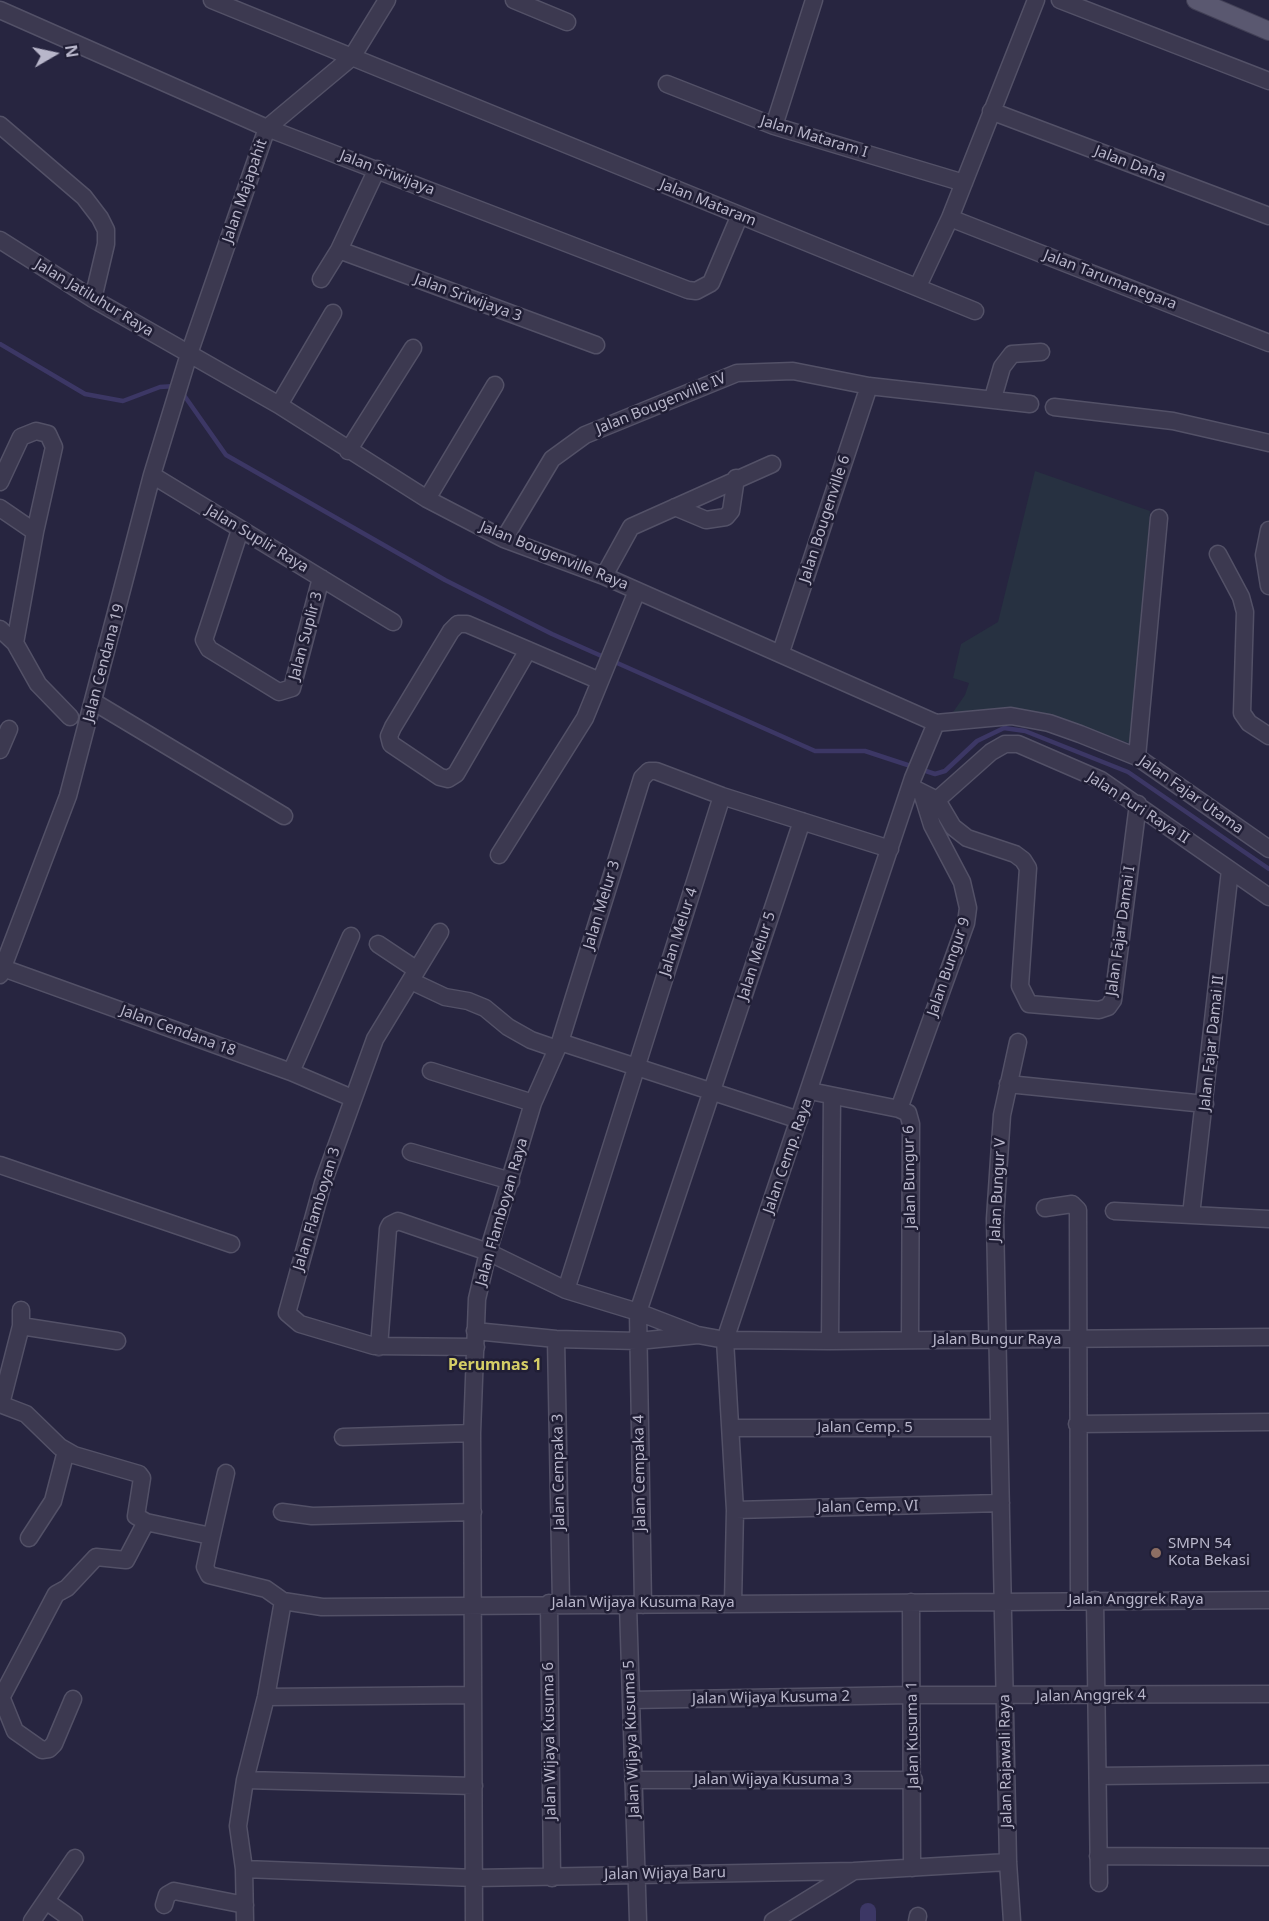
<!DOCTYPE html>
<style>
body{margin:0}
#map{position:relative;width:1269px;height:1921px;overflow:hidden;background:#272540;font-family:"Noto Sans",sans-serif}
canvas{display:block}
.north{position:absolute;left:24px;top:24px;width:60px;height:60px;-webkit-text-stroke:4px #201e35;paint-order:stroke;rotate:81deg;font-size:16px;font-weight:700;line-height:24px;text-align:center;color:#b8b6ca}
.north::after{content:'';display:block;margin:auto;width:21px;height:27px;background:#b8b6ca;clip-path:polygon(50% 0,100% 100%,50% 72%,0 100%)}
</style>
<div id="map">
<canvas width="1269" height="1921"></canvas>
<div class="north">N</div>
</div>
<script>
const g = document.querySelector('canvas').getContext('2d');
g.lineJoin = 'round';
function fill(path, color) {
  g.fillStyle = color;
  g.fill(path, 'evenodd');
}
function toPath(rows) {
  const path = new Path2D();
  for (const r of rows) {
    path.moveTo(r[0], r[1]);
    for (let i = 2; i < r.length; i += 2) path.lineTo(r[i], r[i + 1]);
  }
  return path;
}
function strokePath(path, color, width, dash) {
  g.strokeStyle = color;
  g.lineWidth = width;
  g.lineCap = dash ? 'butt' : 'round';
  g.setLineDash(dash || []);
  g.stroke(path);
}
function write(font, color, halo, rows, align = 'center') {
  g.font = font + ' "Noto Sans",sans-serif';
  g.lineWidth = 5;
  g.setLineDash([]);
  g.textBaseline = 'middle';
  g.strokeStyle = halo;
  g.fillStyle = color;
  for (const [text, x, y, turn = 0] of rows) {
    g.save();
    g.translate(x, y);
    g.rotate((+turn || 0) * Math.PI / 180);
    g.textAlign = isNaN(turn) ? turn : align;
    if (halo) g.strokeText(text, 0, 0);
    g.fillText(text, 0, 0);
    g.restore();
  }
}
const green = toPath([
 [1035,471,1150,511,1132,744,1021,709,951,715,965,695,969,683,953,678,961,644,998,622]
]);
const stream = toPath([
 [0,344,85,394,123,401,160,387,175,386],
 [181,391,226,455,445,580,552,634,815,751,865,751,935,774,945,771,977,741,1004,728,1025,731,1128,772,1269,869]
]);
const canal = toPath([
 [868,1911,868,1921]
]);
const minor = toPath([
 [212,0,975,311],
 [514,0,567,22],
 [1060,0,1269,81],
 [0,10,267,128,688,290,696,291,711,283,739,217],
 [667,84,774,126,964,183],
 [991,111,1269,216],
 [0,125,84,197,100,218,106,230,106,244,93,299],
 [774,126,814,0],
 [950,218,1269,343],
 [0,240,93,299,279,405,427,499,504,539,604,576,936,723],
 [339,250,596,345],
 [321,279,339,250,377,169],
 [918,286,950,218,1036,0],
 [993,398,1002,367,1012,354,1041,352],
 [279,405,333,313],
 [1054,407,1173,421,1269,443],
 [348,451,413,348],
 [152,475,393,622],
 [0,482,21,437,36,431,48,434,54,447,35,532,15,643],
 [427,499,495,385],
 [675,507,706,520,726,517,731,511,736,478],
 [0,508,35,532],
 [240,530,204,640,209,649,279,692,292,688,321,578],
 [1269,530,1264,555,1269,586],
 [504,539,552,459,585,435,737,373,793,371,869,386,1030,404],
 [1218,554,1241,597,1245,612,1242,713,1249,723,1269,736],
 [604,576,631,527,772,464],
 [0,629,15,643,38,684,70,717],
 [528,650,456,774,448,779,440,777,391,744,389,736,393,727,451,631,458,624,467,624,528,650,600,681],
 [781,652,869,386],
 [94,702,284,816],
 [936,723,1011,716,1049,723,1080,734,1137,757,1269,849],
 [0,750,9,729],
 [1137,757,1159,518],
 [911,787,937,800,991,752,1005,744,1018,744,1101,780,1269,897],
 [937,800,953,827,967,838,1015,854,1023,860,1028,868,1020,986,1029,1004,1099,1010,1108,1007,1113,1000,1138,804],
 [499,855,585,718,637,591],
 [440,932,375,1039,323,1183,287,1313,300,1324,374,1346,476,1347],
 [378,944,417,970],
 [0,967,291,1072,352,1098],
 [0,975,68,796,152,475,189,354,267,128,352,57,387,0],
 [411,981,445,997,468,1001,485,1008,508,1027,531,1040,557,1049],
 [560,1042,799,1120],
 [431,1071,533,1103],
 [291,1072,351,936],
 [1008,1084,1205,1104],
 [810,1091,899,1109,908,1113,911,1124,910,1340],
 [899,1109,966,923,968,908,962,882,932,825,922,793],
 [411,1152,511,1181],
 [0,1165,231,1244],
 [1045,1208,1072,1204,1078,1210,1079,1600],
 [1114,1211,1269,1219],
 [1191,1215,1230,870],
 [566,1290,722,796],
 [21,1326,117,1341],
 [475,1331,556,1339,638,1341,698,1335,725,1340,830,1341,1269,1337],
 [556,1339,561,1604],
 [830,1341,832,1096],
 [379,1347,388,1229,390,1225,398,1221,488,1252,566,1290,638,1312,695,1334],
 [0,1404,26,1414,60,1447,74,1455,139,1474,142,1478,136,1516,146,1522,206,1535,211,1539,205,1567,209,1575,266,1589,283,1601,322,1607,1269,1600],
 [1,1404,21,1326,21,1310],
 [1077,1424,1269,1422],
 [731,1428,999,1428],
 [343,1437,472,1433],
 [735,1510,1001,1503],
 [282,1512,312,1516,473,1512],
 [29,1538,53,1501,66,1451],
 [211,1539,226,1473],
 [1095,1600,1099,1883],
 [911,1602,912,1868],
 [549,1603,552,1878],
 [733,1603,735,1510,725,1340,913,778,936,723],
 [628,1605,638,1921],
 [643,1605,638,1312,802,821],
 [0,1694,15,1731,42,1750,49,1749,54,1744,73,1699],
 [266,1697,473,1695],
 [0,1700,56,1594,67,1588,96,1557,126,1560,146,1522],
 [631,1700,912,1695,1269,1694],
 [1098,1776,1269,1774],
 [245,1780,474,1786],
 [633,1780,914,1780],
 [1098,1856,1269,1857],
 [244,1869,475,1878,854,1871],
 [46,1901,74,1921],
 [164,1905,167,1895,174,1891,245,1905],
 [32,1921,75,1858],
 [245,1921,244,1869,238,1826,245,1780,266,1697,283,1601],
 [474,1921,472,1433,477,1299,488,1252,533,1103,560,1042,642,778,649,771,656,771,722,796,890,849],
 [773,1921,854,1871,1008,1862],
 [917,1921,918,1916],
 [1012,1921,1008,1862,995,1219,1002,1115,1018,1042]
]);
const major = toPath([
 [1196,0,1269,31]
]);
const markers = [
 [1156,1553,6,"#8d6e63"]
];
const streetNames = [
 ["Jalan Mataram I",814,137,17],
 ["Jalan Daha",1130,164,21],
 ["Jalan Sriwijaya",387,173,21],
 ["Jalan Majapahit",245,191,-71],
 ["Jalan Mataram",708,203,22],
 ["Jalan Tarumanegara",1110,280,21],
 ["Jalan Jatiluhur Raya",94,298,31],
 ["Jalan Sriwijaya 3",468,298,20],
 ["Jalan Bougenville IV",661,404,-22],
 ["Jalan Bougenville 6",825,519,-72],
 ["Jalan Suplir Raya",257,539,31],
 ["Jalan Bougenville Raya",554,556,22],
 ["Jalan Suplir 3",306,636,-75],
 ["Jalan Cendana 19",104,663,-75],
 ["Jalan Fajar Utama",1191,795,35],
 ["Jalan Puri Raya II",1138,808,33],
 ["Jalan Melur 3",602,905,-73],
 ["Jalan Fajar Damai I",1121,931,-82],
 ["Jalan Melur 4",679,932,-72],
 ["Jalan Melur 5",757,956,-72],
 ["Jalan Bungur 9",949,967,-71],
 ["Jalan Cendana 18",178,1031,20],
 ["Jalan Fajar Damai II",1212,1043,-84],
 ["Jalan Cemp. Raya",788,1156,-71],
 ["Jalan Bungur 6",910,1177,-91],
 ["Jalan Bungur V",998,1190,-87],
 ["Jalan Flamboyan 3",317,1209,-73],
 ["Jalan Flamboyan Raya",502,1212,-74],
 ["Jalan Bungur Raya",997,1340],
 ["Jalan Cemp. 5",865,1428],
 ["Jalan Cempaka 3",559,1472,-91],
 ["Jalan Cempaka 4",640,1473,-91],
 ["Jalan Cemp. VI",868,1507,-1],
 ["Jalan Anggrek Raya",1136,1600],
 ["Jalan Wijaya Kusuma Raya",643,1603],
 ["Jalan Anggrek 4",1091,1696,-1],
 ["Jalan Wijaya Kusuma 2",771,1698,-1],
 ["Jalan Kusuma 1",913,1735,-91],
 ["Jalan Wijaya Kusuma 5",632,1739,-92],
 ["Jalan Wijaya Kusuma 6",550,1741,-91],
 ["Jalan Rajawali Raya",1006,1761,-91],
 ["Jalan Wijaya Kusuma 3",773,1780],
 ["Jalan Wijaya Baru",665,1874,-1]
];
const poiNames = [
 ["SMPN 54",1168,1544],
 ["Kota Bekasi",1168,1561]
];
const neighbourhoodNames = [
 ["Perumnas 1",495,1365]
];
fill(green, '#273141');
strokePath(stream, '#3c3765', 4.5);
strokePath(canal, '#3c3765', 16);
strokePath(minor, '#535167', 19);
strokePath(major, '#424056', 20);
strokePath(minor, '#3c3950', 16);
strokePath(major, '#5a5870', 18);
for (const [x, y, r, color] of markers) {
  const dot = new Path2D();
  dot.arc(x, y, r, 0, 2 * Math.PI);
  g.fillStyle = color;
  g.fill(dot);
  strokePath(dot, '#201e35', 2);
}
write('15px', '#b8b6ca', '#201e35', streetNames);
write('15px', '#b8b6ca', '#201e35', poiNames, 'left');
write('bold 16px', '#d5ce66', '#201e35', neighbourhoodNames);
</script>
